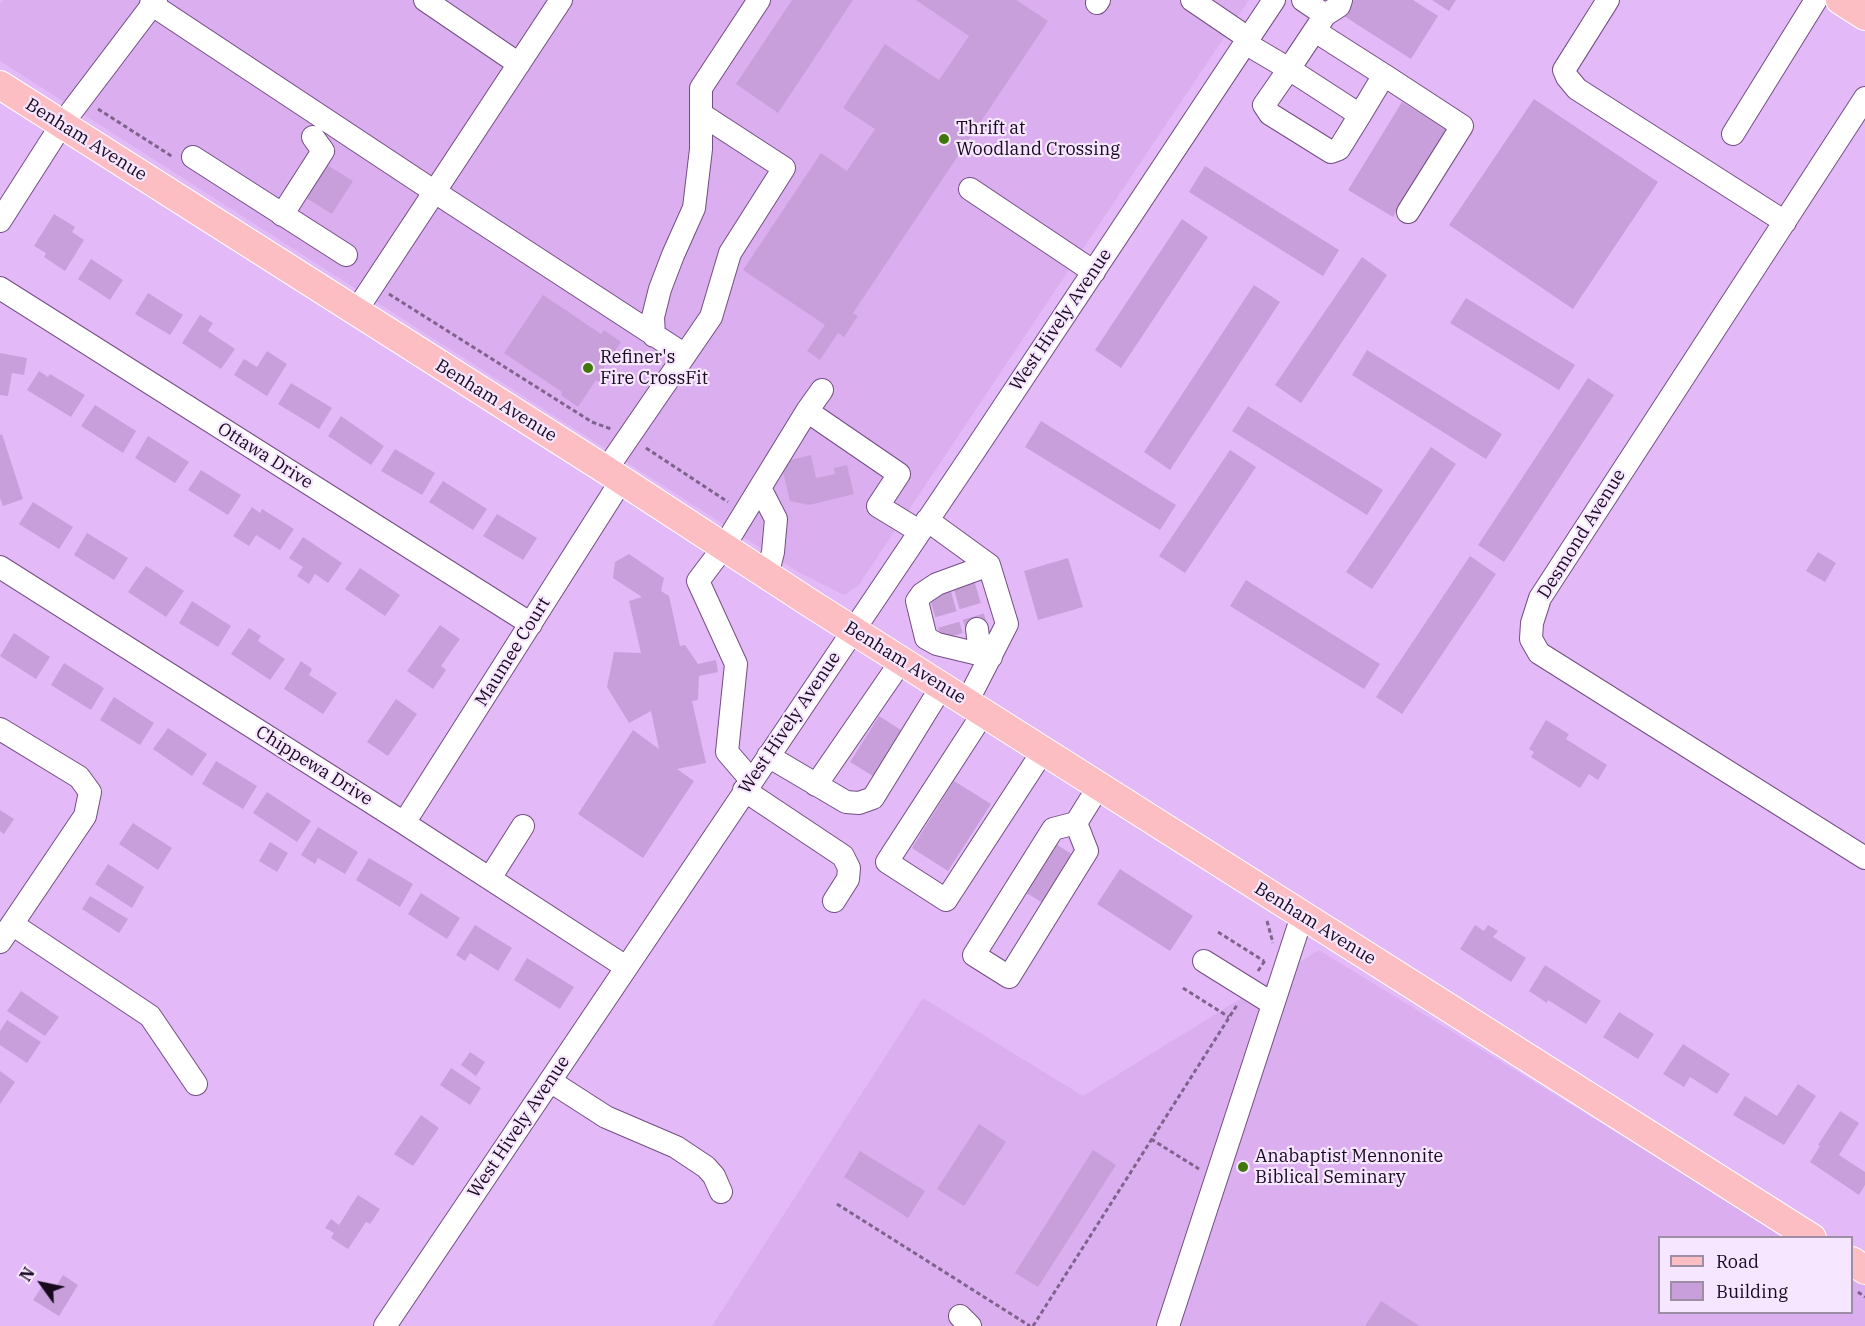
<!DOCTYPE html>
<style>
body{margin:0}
#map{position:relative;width:1865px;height:1326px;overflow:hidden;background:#e3baf7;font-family:"IBM Plex Serif",serif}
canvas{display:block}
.legend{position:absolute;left:1658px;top:1236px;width:195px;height:78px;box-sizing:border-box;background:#f7e6ff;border:2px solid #9e8ea5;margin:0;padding:8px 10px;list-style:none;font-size:18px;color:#18091e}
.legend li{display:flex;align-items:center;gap:12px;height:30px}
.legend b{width:30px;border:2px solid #9e8ea5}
.north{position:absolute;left:12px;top:1254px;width:60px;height:60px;-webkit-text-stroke:4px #f7e6ff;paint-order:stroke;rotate:303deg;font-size:16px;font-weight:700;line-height:24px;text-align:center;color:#18091e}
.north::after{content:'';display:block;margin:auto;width:21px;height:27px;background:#18091e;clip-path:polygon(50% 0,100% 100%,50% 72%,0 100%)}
</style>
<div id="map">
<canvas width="1865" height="1326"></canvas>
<ul class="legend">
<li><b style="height:8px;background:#fdbec3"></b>Road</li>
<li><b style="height:16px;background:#c89fdb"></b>Building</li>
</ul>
<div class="north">N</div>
</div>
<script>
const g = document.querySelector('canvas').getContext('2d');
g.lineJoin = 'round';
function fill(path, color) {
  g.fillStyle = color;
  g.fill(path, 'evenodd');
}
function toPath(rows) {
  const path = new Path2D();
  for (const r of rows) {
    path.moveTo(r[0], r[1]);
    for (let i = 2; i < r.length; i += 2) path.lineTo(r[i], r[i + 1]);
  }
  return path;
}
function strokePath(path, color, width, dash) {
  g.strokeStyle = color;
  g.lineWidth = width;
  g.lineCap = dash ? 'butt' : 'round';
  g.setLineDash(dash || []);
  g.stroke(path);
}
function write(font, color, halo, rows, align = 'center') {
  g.font = font + ' "IBM Plex Serif",serif';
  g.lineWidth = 4.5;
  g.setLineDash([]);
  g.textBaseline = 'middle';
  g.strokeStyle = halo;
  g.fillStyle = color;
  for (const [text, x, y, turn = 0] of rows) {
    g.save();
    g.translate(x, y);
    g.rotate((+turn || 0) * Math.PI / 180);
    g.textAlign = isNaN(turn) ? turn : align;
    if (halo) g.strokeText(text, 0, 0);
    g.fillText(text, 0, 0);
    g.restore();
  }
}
const built = toPath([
 [3,0,1249,0,858,586,844,595,798,572,0,61,0,4],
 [1319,950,1787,1237,1660,1238,1660,1312,1852,1312,1852,1277,1865,1286,1865,1326,712,1326,923,998,1083,1096]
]);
const building = toPath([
 [792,0,853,0,778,113,736,84],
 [916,0,1016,0,1048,21,853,313,858,316,844,337,838,333,820,360,807,351,825,325,743,270,821,153,847,171,875,129,843,108,885,44,939,80,969,36],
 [1354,0,1413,0,1438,16,1411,59,1344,16],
 [1432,0,1456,0,1449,11],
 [1534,99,1658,182,1573,309,1449,225],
 [1402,102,1446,129,1393,217,1348,190],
 [327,165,353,181,332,214,306,198],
 [1205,166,1339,250,1323,276,1189,192],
 [54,214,75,227,72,232,84,240,65,271,44,257,46,253,34,246],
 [1182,219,1208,237,1121,368,1095,350],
 [1362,257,1387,275,1301,403,1275,385],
 [91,259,123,280,110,300,78,279],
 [1254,285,1280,302,1170,470,1144,452],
 [148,293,183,315,170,335,135,314],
 [543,295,601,334,604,330,621,342,603,369,609,373,602,384,596,380,578,407,561,395,562,392,504,353],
 [1466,298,1575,365,1559,390,1450,323],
 [200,315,213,323,208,331,235,349,221,369,182,343],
 [1367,350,1502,434,1486,459,1352,375],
 [267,351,287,364,267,396,234,375,244,359,257,367],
 [0,353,27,358,24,375,12,373,8,396,0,395],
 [39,371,48,377,50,374,85,395,71,417,27,390],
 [1588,378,1614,395,1504,562,1478,545],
 [291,383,332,408,319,429,278,404],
 [95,405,136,431,123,453,81,426],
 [1248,406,1383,490,1367,515,1232,431],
 [341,416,384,446,371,465,328,436],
 [1041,421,1176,505,1160,530,1025,447],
 [2,434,23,499,3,506,0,498,0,435],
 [148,436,189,462,175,483,135,458],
 [1431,447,1456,464,1372,589,1346,572],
 [395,449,435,473,422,495,381,471],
 [1230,450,1256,467,1185,573,1159,556],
 [811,455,816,478,835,474,834,468,847,465,854,494,809,505,790,501,783,472,790,460],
 [201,470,241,495,228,515,188,490],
 [443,481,487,509,473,530,429,502],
 [33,502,73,527,59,549,19,524],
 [252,507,260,513,262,509,294,529,280,550,256,535,249,546,233,536],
 [497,514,537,538,523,560,483,536],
 [87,533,128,558,114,580,74,555],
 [303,537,342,563,328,583,315,574,309,584,297,576,303,567,289,558],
 [1818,552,1836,563,1825,582,1806,571],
 [629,554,664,578,661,591,669,596,680,646,685,645,698,664,716,660,718,672,699,676,698,700,692,701,706,763,677,769,694,781,643,858,578,814,633,730,659,749,651,711,629,723,607,687,614,652,641,653,629,601,642,597,613,578,615,562],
 [1470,556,1496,574,1402,714,1376,697],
 [1068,558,1083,607,1038,620,1024,571],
 [146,566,184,591,166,617,128,592],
 [360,568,400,595,385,616,345,589],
 [1246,580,1380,664,1364,689,1230,606],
 [192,601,231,626,218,647,179,623],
 [440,625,460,639,441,666,446,670,433,689,407,671],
 [249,628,261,636,258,641,285,659,270,680,231,654],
 [14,633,50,657,36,679,0,656],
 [301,661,312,669,309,675,337,693,323,714,284,689],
 [64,663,104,688,91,710,51,685],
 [114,697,154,723,140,745,100,720],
 [396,699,417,714,388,756,367,742],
 [879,716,901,730,888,751,891,753,876,778,850,762],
 [1546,720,1569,734,1566,739,1607,765,1598,780,1589,774,1580,788,1531,757,1534,752,1529,749],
 [168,728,207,754,192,776,153,749],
 [216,761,257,786,243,809,202,784],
 [954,781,991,804,948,871,912,848],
 [267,792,311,821,297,842,253,813],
 [0,810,14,819,4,834,0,831],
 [133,823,172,848,158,870,119,844],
 [318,827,358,852,345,874,318,858,315,864,301,855],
 [270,842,288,853,277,872,259,861],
 [1056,844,1073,855,1043,903,1023,891],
 [369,858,413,884,400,907,356,880],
 [108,864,144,887,132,908,95,884],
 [1120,869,1193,916,1170,951,1097,904],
 [421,893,460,918,447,939,408,914],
 [90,896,128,919,119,933,82,909],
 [475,925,512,948,498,971,470,953,465,961,456,955],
 [1475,925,1484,931,1488,925,1498,931,1493,937,1526,958,1511,982,1460,949],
 [527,958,574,987,560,1009,514,980],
 [1545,965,1601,1001,1586,1024,1548,1000,1547,1003,1529,991],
 [21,991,59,1017,45,1036,7,1011],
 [1619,1012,1654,1034,1638,1059,1603,1037],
 [7,1020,41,1042,27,1063,0,1045,0,1031],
 [1683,1044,1730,1074,1717,1094,1690,1077,1684,1087,1663,1074],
 [470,1052,485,1062,476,1076,461,1065],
 [451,1068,481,1088,470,1105,440,1085],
 [0,1071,15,1082,0,1104],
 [1798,1084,1816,1096,1784,1145,1733,1115,1745,1096,1777,1116],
 [1840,1111,1859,1123,1839,1155,1865,1172,1865,1185,1859,1195,1810,1162,1820,1146,1818,1145],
 [421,1115,439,1128,413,1166,394,1154],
 [979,1124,1006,1142,964,1206,937,1189],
 [1093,1150,1116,1165,1038,1287,1015,1273],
 [860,1151,925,1191,908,1218,844,1177],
 [358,1195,380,1209,370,1224,366,1222,348,1249,331,1238,334,1233,325,1228,331,1219,339,1225],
 [63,1275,78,1285,59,1316,33,1300,45,1282,55,1288],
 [1381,1301,1418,1325,1418,1326,1365,1326]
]);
const minorTunnel = toPath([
 [964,585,977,629],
 [940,593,952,636]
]);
const path = toPath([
 [98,109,173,157],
 [389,294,592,422,611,429],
 [646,448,728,502],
 [1267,921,1273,943],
 [1218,932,1264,961],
 [1258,971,1266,959],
 [1183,988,1229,1017],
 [1151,1139,1199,1169],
 [837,1204,1030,1326],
 [1858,1292,1865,1297],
 [1033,1326,1237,1005]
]);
const minor = toPath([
 [425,0,519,64],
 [1192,0,1248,38],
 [1608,0,1564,70,1567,77,1577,89,1785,222],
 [1097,3,1099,0],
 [151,4,435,192,685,355],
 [1325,15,1339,6,1341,0],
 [1315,31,1384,75,1360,115,1339,149,1331,152,1270,114,1264,105,1289,69,1360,115],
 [1245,43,1289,69,1325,15,1303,0],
 [1384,75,1462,126,1408,212],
 [1865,98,1540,598,1532,623,1531,639,1539,653,1865,858],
 [1733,134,1816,0],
 [193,157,346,255],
 [970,189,1094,272],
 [282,215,323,151,313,137],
 [0,221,62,124,156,0],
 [0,288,531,624],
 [356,311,561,0],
 [654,336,653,317,660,289,673,255,694,208,701,149,701,88,759,0],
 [822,390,807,411,899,474,878,506,919,531],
 [606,470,711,317,730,253,784,168,701,114],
 [760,488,776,519,773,552,767,576],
 [927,520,989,565,1007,624,967,702],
 [989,565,937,584,922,594,917,601,926,638,937,644,991,657],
 [0,567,404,823,626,967],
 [977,629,980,653],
 [984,712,887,862,946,900,1043,751],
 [0,729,79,777,90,792,85,816,0,942],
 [768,756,846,802,859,803,873,798,942,686],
 [751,780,727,752,736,664,698,581,723,548,807,411],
 [816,785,902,660],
 [744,790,843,856,849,868,848,879,834,901],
 [404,823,621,481],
 [1076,823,1087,851,1009,977,974,955,1053,829,1076,823,1099,786],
 [490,878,523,826],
 [12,924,150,1016,196,1084],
 [1204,961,1273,1004],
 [550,1081,606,1117,676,1147,706,1167,714,1176,721,1192],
 [960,1316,970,1326],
 [385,1326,975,450,1274,0],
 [1168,1326,1302,916]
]);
const major = toPath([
 [1840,0,1865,16],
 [0,85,606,470,810,603,1812,1238],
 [1852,1261,1865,1270]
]);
const markers = [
 [944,139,6,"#3f7709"],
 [588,368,6,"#3f7709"],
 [1243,1167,6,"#3f7709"]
];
const poiNames = [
 ["Thrift at",956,129],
 ["Woodland Crossing",956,150],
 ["Refiner's",600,358],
 ["Fire CrossFit",600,379],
 ["Anabaptist Mennonite",1255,1157],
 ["Biblical Seminary",1255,1178]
];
const streetNames = [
 ["Benham Avenue",86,140,32],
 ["West Hively Avenue",1061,320,-56],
 ["Benham Avenue",496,401,32],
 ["Ottawa Drive",265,456,32],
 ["Desmond Avenue",1582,534,-58],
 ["Maumee Court",513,652,-58],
 ["Benham Avenue",905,663,32],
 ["West Hively Avenue",790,723,-56],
 ["Chippewa Drive",314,766,32],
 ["Benham Avenue",1315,924,32],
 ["West Hively Avenue",519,1127,-56]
];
fill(built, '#dbaef0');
fill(building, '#c89fdb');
strokePath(minorTunnel, '#c59fd6', 22, [22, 11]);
strokePath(minor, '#734e84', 24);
strokePath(major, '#fff', 30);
strokePath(path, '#80638d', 3, [4.5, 3]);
strokePath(minor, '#fff', 22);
strokePath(major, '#fdbec3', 28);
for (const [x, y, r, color] of markers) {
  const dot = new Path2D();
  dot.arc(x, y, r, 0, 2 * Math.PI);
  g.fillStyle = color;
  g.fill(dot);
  strokePath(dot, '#f7e6ff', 2);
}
write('18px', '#18091e', '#f7e6ff', poiNames, 'left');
write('18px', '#18091e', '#f7e6ff', streetNames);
</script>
